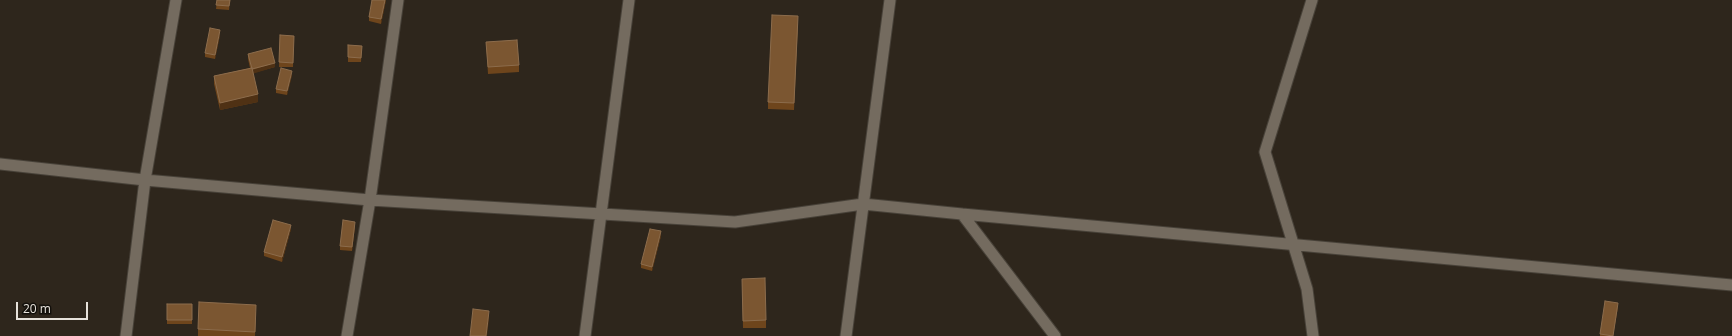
<!DOCTYPE html>
<style>
body{margin:0}
#map{position:relative;width:1732px;height:336px;overflow:hidden;background:#2e261c;font-family:"Open Sans",sans-serif}
canvas{display:block}
.scale{position:absolute;left:16px;top:302px;width:72px;height:18px;box-sizing:border-box;border:2px solid #e7e2db;border-top:0;padding-left:5px;font-size:12px;line-height:14px;white-space:nowrap;color:#e7e2db;-webkit-text-stroke:3px #13100b;paint-order:stroke}
</style>
<div id="map">
<canvas width="1732" height="336"></canvas>
<div class="scale">20 m</div>
</div>
<script>
const g = document.querySelector('canvas').getContext('2d');
g.lineJoin = 'round';
function toPath(rows) {
  const path = new Path2D();
  for (const r of rows) {
    path.moveTo(r[0], r[1]);
    for (let i = 2; i < r.length; i += 2) path.lineTo(r[i], r[i + 1]);
  }
  return path;
}
function strokePath(path, color, width, dash) {
  g.strokeStyle = color;
  g.lineWidth = width;
  g.lineCap = dash ? 'butt' : 'round';
  g.setLineDash(dash || []);
  g.stroke(path);
}
function fill(path, color) {
  g.fillStyle = color;
  g.fill(path, 'evenodd');
}
const minor = toPath([
 [1312,0,1265,152,1307,289,1313,336],
 [0,164,145,180,370,200,735,222,863,204,962,214,1732,285],
 [962,214,1055,336],
 [126,336,145,180,176,0],
 [347,336,370,200,398,0],
 [585,336,629,0],
 [846,336,890,0]
]);
const wall = toPath([
 [217,0,230,0,229,10,216,9],
 [386,0,381,24,369,21,369,17],
 [798,23,794,110,768,109,768,102],
 [220,35,215,59,205,57,205,53],
 [280,35,294,36,293,67,279,67],
 [486,42,519,65,519,72,488,74],
 [348,45,362,46,361,62,348,62],
 [248,54,275,67,253,73,258,102,220,110,214,84,214,76,250,68,248,59],
 [292,75,287,95,276,93,276,89],
 [355,226,352,251,340,250,340,246],
 [291,229,282,262,264,256,264,252],
 [661,236,652,271,641,268,641,264],
 [742,279,766,320,766,328,743,328],
 [167,304,192,304,192,324,167,324],
 [1618,307,1613,336,1600,336,1600,334],
 [256,312,255,336,198,336,198,329]
]);
const shadedWall = toPath([
 [385,0,386,0,381,24,381,19],
 [220,30,220,35,215,59,215,55],
 [275,63,275,67,252,74,252,70],
 [292,71,292,75,287,95,287,91],
 [258,94,258,102,220,110,220,103],
 [355,222,355,226,352,251,352,247],
 [291,225,291,229,282,262,282,257],
 [661,231,661,236,652,271,652,267],
 [1618,303,1618,307,1613,336],
 [489,311,489,319,487,336,486,336]
]);
const building = toPath([
 [217,0,230,0,229,6,216,5,217,0],
 [372,0,385,0,381,19,369,17,372,0],
 [772,15,798,16,794,103,768,102,772,15],
 [210,28,220,30,215,55,205,53,210,28],
 [280,35,294,36,293,63,279,62,280,35],
 [517,40,519,65,488,67,486,42,517,40],
 [348,45,362,46,361,58,348,57,348,45],
 [271,48,275,63,252,69,248,54,271,48],
 [252,68,258,94,220,103,214,76,252,68],
 [281,68,292,71,287,91,276,89,281,68],
 [273,220,291,225,282,257,264,252,273,220],
 [343,220,355,222,352,247,340,246,343,220],
 [650,229,661,231,652,267,641,264,650,229],
 [765,278,766,320,743,321,742,279,765,278],
 [1605,301,1618,303,1613,336,1600,334,1605,301],
 [199,302,256,305,255,332,198,329,199,302],
 [167,304,192,304,192,320,167,320,167,304],
 [473,309,489,311,486,336,470,336,473,309]
]);
strokePath(minor, '#484239', 13);
strokePath(minor, '#746b5f', 11);
fill(wall, '#6e451c');
fill(shadedWall, '#4f3114');
fill(building, '#7b5631');
strokePath(building, '#8c6c4c', 1);
</script>
